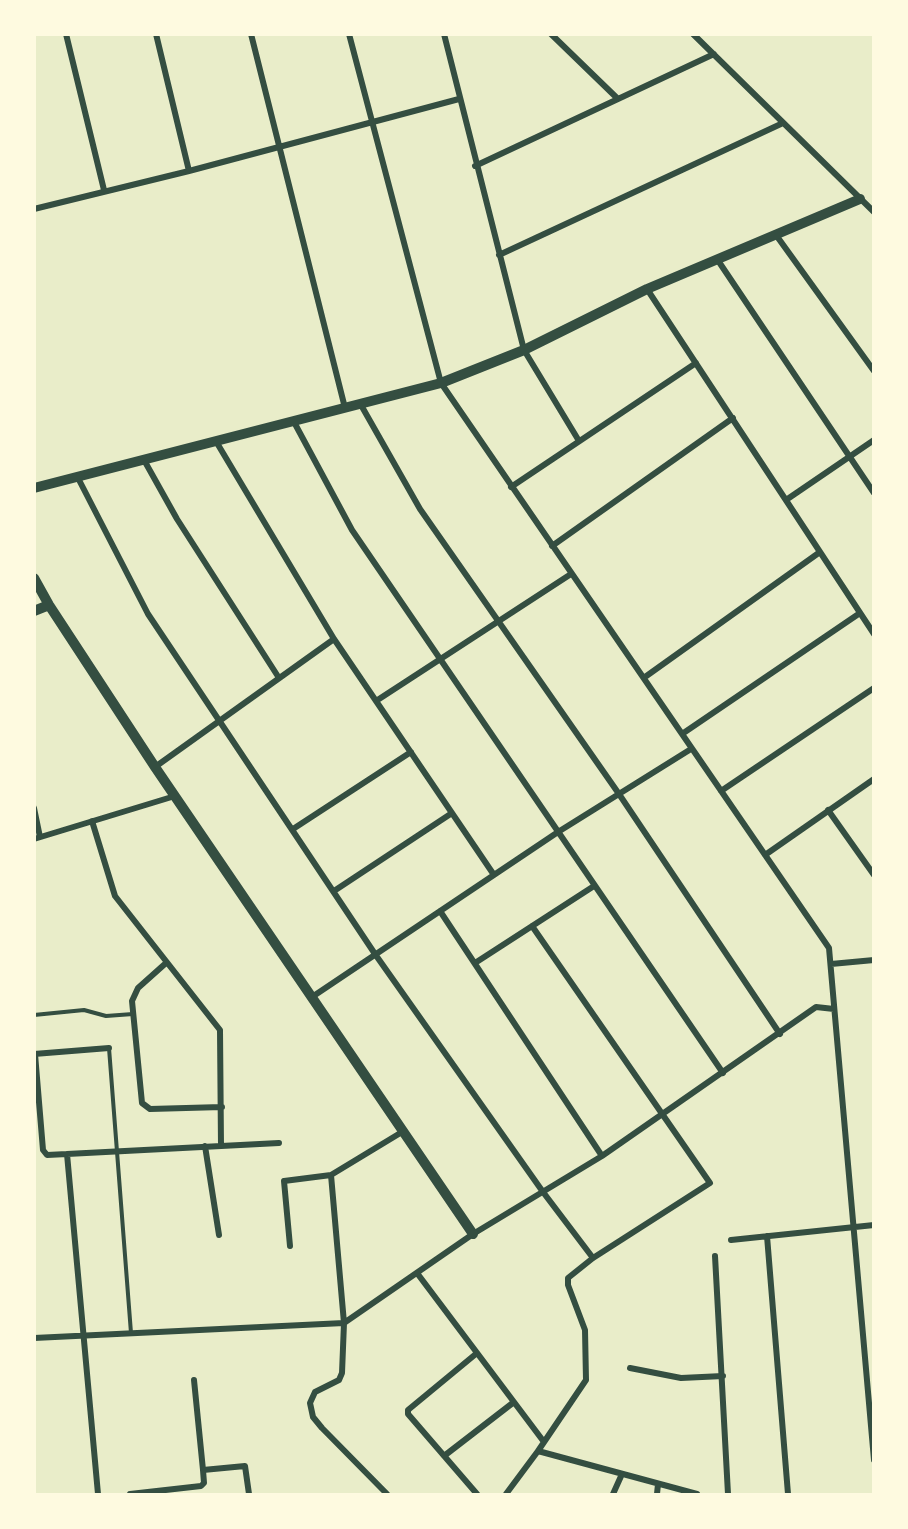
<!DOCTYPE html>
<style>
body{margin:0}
#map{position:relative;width:908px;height:1529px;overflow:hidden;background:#e9edc9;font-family:Commissioner,sans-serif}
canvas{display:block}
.frame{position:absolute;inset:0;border:36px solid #fefae0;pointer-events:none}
</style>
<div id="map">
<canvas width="908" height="1529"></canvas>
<div class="frame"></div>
</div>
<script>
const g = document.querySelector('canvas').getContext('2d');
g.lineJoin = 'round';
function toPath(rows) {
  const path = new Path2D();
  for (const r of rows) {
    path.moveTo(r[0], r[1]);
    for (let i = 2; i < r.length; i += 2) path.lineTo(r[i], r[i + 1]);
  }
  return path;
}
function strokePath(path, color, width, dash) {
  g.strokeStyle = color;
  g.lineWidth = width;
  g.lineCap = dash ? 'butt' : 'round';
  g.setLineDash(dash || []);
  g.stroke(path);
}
const service = toPath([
 [34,1015,84,1010,106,1016,133,1014],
 [109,1048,131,1333]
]);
const minor = toPath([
 [66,34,104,190],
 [156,34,189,171],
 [251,34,345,408],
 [349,34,441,383,829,948,874,1460],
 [444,34,524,350,579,441],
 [551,34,618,99],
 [693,34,874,212],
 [475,166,714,54],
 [34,209,189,171,459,99],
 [776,235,874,371],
 [499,255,783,123],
 [717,259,874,493],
 [647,289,874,634],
 [361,405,420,509,619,794,780,1034],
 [294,422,352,530,723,1073],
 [217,443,334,639,494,875],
 [144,460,177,519,279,678],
 [77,476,148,614,375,954,543,1192,593,1258],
 [511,487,696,363],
 [786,500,874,440],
 [552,546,733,418],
 [645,677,820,552],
 [376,701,571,574],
 [682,734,860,613],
 [155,767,334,639],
 [721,791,874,688],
 [34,808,40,837],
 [828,810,874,875],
 [92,821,115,896,220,1030,221,1146],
 [293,829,411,752],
 [34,839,175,796],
 [765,855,874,779],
 [334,891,452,813],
 [440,911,602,1156],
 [532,926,710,1183,593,1258,568,1278,568,1285,585,1330,586,1380,538,1451],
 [166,963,138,988,132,1001,142,1103,150,1109,222,1107],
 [475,963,594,886],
 [831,964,874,960],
 [312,997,558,832,691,749],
 [34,1054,109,1048],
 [35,1054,43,1150,47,1155,67,1154,98,1494],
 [205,1146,219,1235],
 [67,1154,279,1143],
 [331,1175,344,1323,342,1373,339,1380,315,1392,310,1403,313,1417,322,1428,387,1494],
 [767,1236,788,1494],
 [731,1240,874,1225],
 [290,1246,284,1181,331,1175,402,1132],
 [715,1256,728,1494],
 [417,1273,544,1442],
 [34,1338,344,1323,473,1234,602,1156,816,1007,834,1009],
 [630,1368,681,1378,723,1376],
 [194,1380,203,1470,245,1466,249,1494],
 [444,1456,514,1402],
 [130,1494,201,1486,204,1483,203,1470],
 [477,1494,408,1414,408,1410,477,1353],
 [506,1494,538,1451,697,1494],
 [613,1494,622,1474],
 [657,1494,658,1484]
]);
const tertiary = toPath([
 [34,488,441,383,524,350,647,289,860,199],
 [34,578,49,605,155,767,473,1234],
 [34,611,49,605]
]);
strokePath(service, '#344e41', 4);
strokePath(minor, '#344e41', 6);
strokePath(tertiary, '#344e41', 10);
</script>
